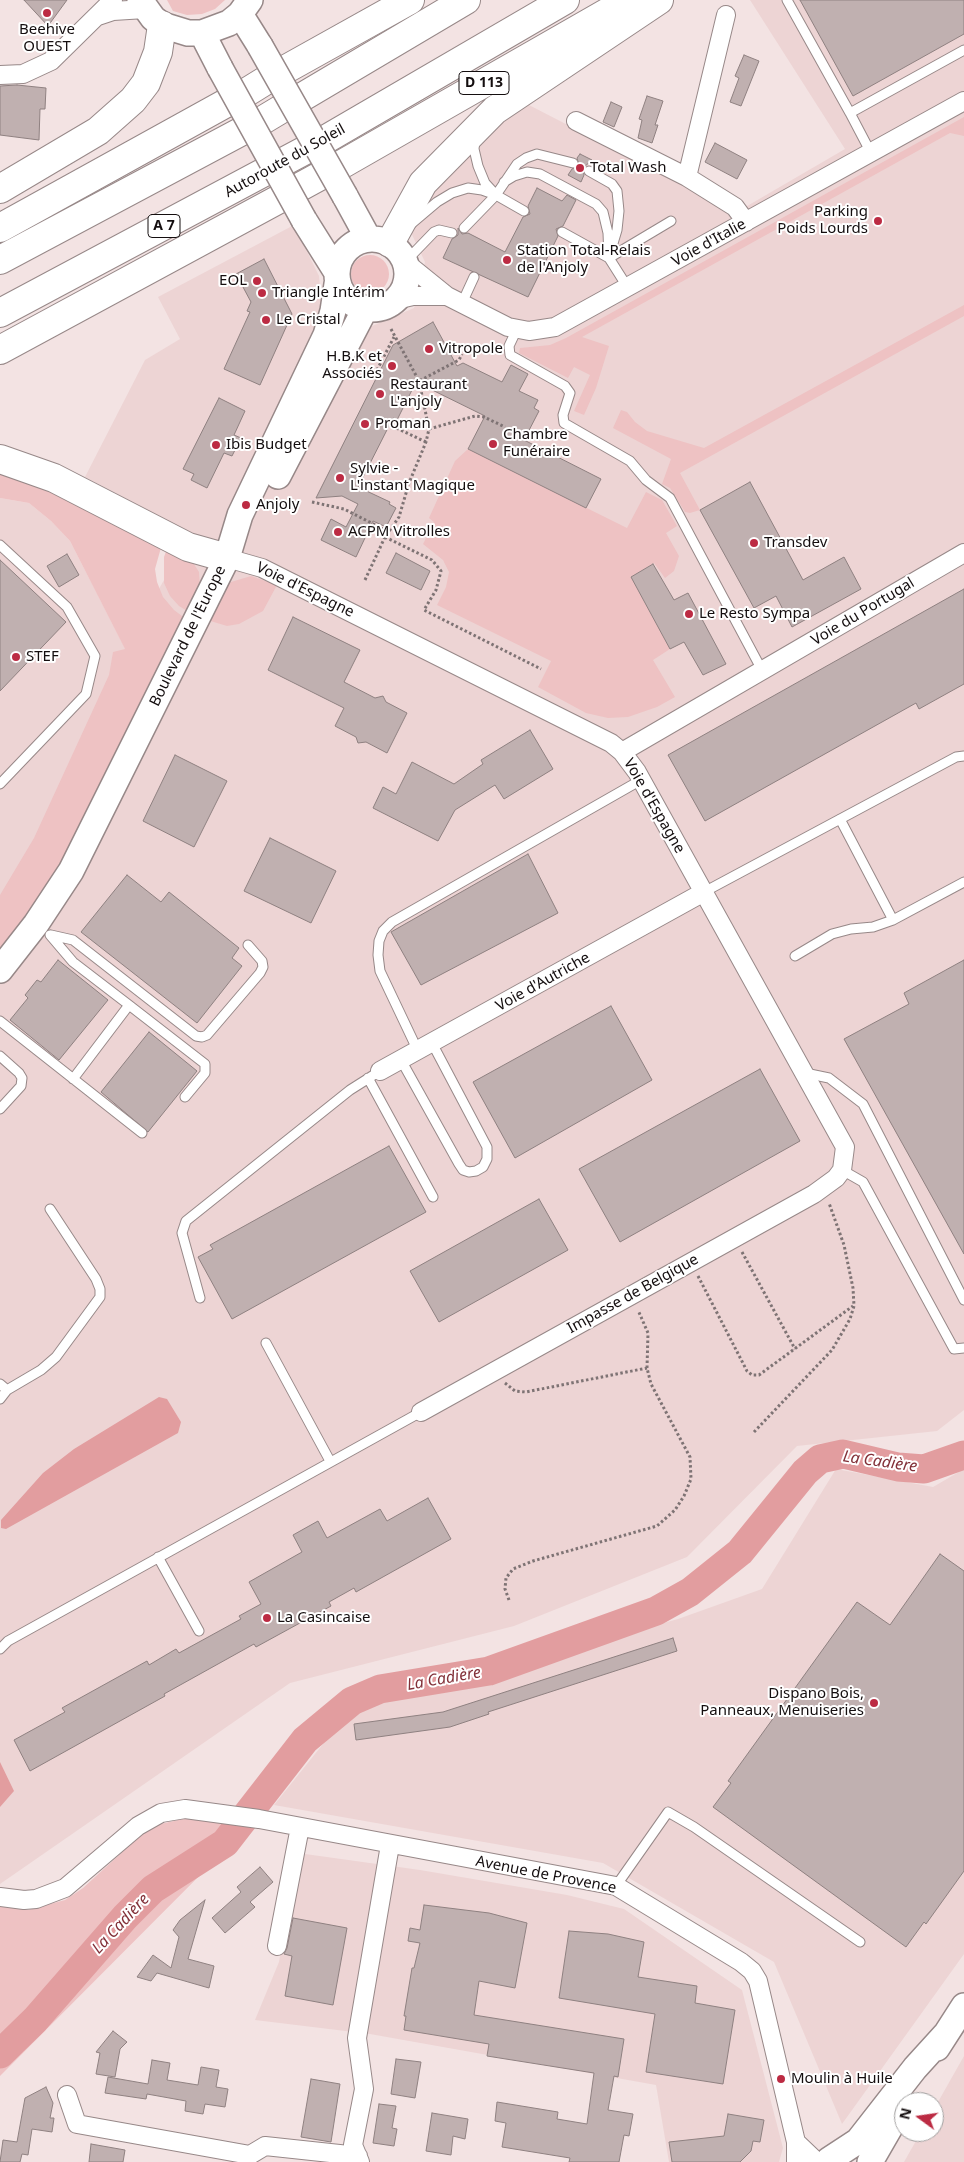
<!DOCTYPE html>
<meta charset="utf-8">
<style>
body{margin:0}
#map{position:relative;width:964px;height:2162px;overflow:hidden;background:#f3e3e3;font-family:"Noto Sans",sans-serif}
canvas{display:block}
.north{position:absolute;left:894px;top:2092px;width:50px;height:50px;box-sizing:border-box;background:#fff;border:1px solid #a19f9f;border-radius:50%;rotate:284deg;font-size:14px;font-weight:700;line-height:20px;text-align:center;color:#140e0f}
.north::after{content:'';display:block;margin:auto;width:18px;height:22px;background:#bc2b43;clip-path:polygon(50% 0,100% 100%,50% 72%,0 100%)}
</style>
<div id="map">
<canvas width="964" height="2162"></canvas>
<div class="north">N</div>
</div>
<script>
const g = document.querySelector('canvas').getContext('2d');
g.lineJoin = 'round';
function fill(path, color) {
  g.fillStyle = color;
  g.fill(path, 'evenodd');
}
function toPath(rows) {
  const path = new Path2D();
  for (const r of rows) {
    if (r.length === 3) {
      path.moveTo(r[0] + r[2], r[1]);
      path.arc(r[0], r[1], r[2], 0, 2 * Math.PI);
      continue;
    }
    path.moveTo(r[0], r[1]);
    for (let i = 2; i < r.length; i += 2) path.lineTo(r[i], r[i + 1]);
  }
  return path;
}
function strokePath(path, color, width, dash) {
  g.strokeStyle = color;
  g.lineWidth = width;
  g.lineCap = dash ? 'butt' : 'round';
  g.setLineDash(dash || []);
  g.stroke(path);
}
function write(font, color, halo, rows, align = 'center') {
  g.font = font + ' "Noto Sans",sans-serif';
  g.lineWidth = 4;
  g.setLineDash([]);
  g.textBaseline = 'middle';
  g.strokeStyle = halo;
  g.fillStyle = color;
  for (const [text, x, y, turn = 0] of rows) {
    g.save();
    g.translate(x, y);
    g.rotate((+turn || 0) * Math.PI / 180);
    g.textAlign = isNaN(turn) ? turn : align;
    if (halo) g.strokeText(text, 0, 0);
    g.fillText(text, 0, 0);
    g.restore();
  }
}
const built = toPath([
 [750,0,964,0,964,1410,937,1431,797,1446,687,1557,514,1626,290,1683,0,1884,0,498,29,503,51,521,70,541,125,648,191,533,85,477,145,360,180,339,158,297,294,225,319,276,322,310,370,327,414,308,425,262,406,222,460,155,527,104,719,203,730,216,845,149],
 [836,1469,933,1487,964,1469,964,1954,842,2124,774,1962,603,1863,274,1805,352,1708,678,1619,762,1589],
 [298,1853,420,1870,567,1895,624,1909,742,1990,783,2148,779,2162,669,2162,656,2085,370,2034,255,2020,279,1962],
 [964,2056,964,2162,904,2162,921,2132,934,2132,934,2109]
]);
const green = toPath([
 [167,0,225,0,215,9,202,14,187,15,173,11],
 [964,117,964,136,950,133,582,337,609,346,596,388,584,415,574,411,590,375,574,367,568,378,519,353,520,348,550,345,566,338],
 [370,274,19],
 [964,305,964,316,680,473,700,510,690,513,685,512,670,488,662,484,671,459,613,428,621,410,627,412,635,422,647,431,704,448],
 [468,449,627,528,646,492,662,500,677,526,666,533,679,556,674,571,665,578,654,563,631,577,670,649,653,660,675,697,657,707,628,717,608,718,586,713,538,687,551,661,437,605,446,587,449,572,443,560,423,544,434,522,429,518,455,461],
 [0,469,41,483,162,544,155,569,157,582,163,597,174,610,186,619,58,874,0,954,0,895,34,838,109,675,113,652,125,649,70,541,51,521,29,503,0,498],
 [168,546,190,558,199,572,200,587,189,612,179,606,170,596,164,583,164,557],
 [251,576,277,585,263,611,239,624,227,626,207,620,224,588,231,582],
 [187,1818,231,1825,239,1836,0,2076,0,1906,28,1910,65,1900,83,1888,141,1835,156,1825]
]);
const water = toPath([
 [159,1397,167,1399,181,1422,178,1433,6,1529,1,1528,1,1520,43,1473,74,1449],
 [0,1762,14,1791,0,1807]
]);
const river = toPath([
 [0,2054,35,2020,125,1917,153,1889,225,1843,305,1740,352,1701,380,1689,489,1671,656,1611,690,1592,740,1552,805,1472,820,1459,843,1454,898,1467,924,1469,964,1455]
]);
const building = toPath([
 [24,0,67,0,48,26,24,0],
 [800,0,964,0,964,34,853,96,800,0],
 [744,55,759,61,741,106,730,102,739,78,735,76,744,55],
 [17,85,46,88,45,109,40,109,39,140,0,135,0,86,17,85],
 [647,96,663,101,655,125,658,125,652,143,638,138,642,120,639,119,647,96],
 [611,102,622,107,614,127,603,122,611,102],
 [715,143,747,160,737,179,705,162,715,143],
 [580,154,592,160,583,168,584,175,581,182,568,175,572,169,579,165,577,158,580,154],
 [537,188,562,201,567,195,576,200,563,226,556,229,558,236,528,297,443,258,452,239,458,235,458,228,462,234,468,233,505,252,523,217,530,214,528,206,537,188],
 [264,259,292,314,260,385,224,369,250,312,247,311,251,302,236,274,264,259],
 [433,322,457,366,463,363,502,382,511,365,528,374,519,391,538,400,534,408,539,411,524,440,601,479,586,508,468,449,485,416,416,382,397,420,393,418,358,487,390,502,389,504,396,508,386,527,373,521,356,557,321,540,331,519,346,527,358,504,342,496,316,498,393,345,433,322],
 [219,398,245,411,234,435,241,438,232,456,224,453,207,488,191,480,194,474,183,469,219,398],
 [750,482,803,580,844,557,861,589,792,627,776,596,754,608,700,510,750,482],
 [396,553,430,571,421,590,386,573,396,553],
 [67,554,79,575,59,587,47,566,67,554],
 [0,560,66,622,0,691,0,560],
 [653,564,674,600,688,593,726,664,703,675,684,642,670,649,631,577,653,564],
 [964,589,964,684,919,709,916,703,705,821,668,755,964,589],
 [293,617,360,650,344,682,375,698,383,696,386,702,407,713,387,753,366,742,358,743,356,737,335,726,344,708,268,670,293,617],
 [530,730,553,769,504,799,495,785,455,810,438,841,373,808,383,787,396,794,412,762,454,784,483,764,481,760,530,730],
 [175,755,227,781,194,847,143,821,175,755],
 [270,838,336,871,311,923,244,891,270,838],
 [528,854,558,913,421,985,391,932,528,854],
 [127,875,161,902,169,892,239,948,232,958,242,966,197,1023,81,932,127,875],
 [58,960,108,1000,59,1060,10,1020,28,998,25,995,37,980,41,982,58,960],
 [964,960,964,1254,844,1039,909,1004,904,993,964,960],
 [611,1006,652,1080,515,1158,473,1082,611,1006],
 [149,1032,197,1071,148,1132,101,1092,149,1032],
 [760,1069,800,1141,620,1242,579,1169,760,1069],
 [389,1146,426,1212,232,1319,198,1257,213,1249,210,1245,389,1146],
 [539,1199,568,1250,439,1322,410,1271,539,1199],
 [428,1498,451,1539,356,1592,354,1588,329,1602,331,1606,256,1647,254,1644,164,1694,165,1696,30,1771,14,1740,65,1712,62,1708,147,1661,149,1665,176,1649,179,1653,241,1619,239,1616,261,1604,249,1582,302,1552,293,1535,318,1521,327,1538,380,1509,387,1521,428,1498],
 [940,1554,964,1571,964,1871,926,1924,924,1922,906,1947,713,1807,731,1783,728,1781,857,1602,890,1625,940,1554],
 [673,1638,677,1651,488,1712,489,1714,450,1727,356,1740,354,1724,443,1712,673,1638],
 [260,1867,273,1882,250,1902,255,1907,225,1933,212,1918,241,1892,237,1887,260,1867],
 [205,1900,188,1959,214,1966,209,1988,157,1973,151,1981,137,1977,153,1955,171,1968,179,1937,173,1930,180,1920,205,1900],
 [424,1905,489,1913,527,1923,515,1988,479,1981,474,2015,624,2039,618,2077,614,2076,608,2110,633,2114,629,2136,624,2135,619,2162,569,2162,570,2158,502,2147,506,2123,495,2121,497,2102,558,2112,557,2119,587,2124,594,2073,487,2056,489,2044,404,2030,406,2016,404,2016,412,1968,414,1968,420,1943,408,1941,410,1928,420,1930,424,1905],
 [293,1918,347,1928,333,2005,285,1996,292,1956,284,1954,287,1948,293,1918],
 [569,1931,608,1934,644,1942,638,1977,697,1986,695,2003,735,2010,723,2084,646,2072,655,2014,559,1998,569,1931],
 [113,2031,127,2042,120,2049,115,2077,96,2074,100,2053,96,2052,113,2031],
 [396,2059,421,2062,415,2098,391,2094,396,2059],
 [152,2060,170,2063,167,2080,198,2085,201,2067,219,2070,216,2087,228,2089,225,2107,205,2104,203,2114,185,2111,186,2101,147,2094,146,2099,105,2093,108,2077,148,2084,152,2060],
 [311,2079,340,2084,331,2142,301,2137,311,2079],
 [46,2087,53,2103,50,2118,54,2118,52,2132,32,2129,28,2155,22,2154,20,2162,0,2162,3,2140,17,2142,25,2098,46,2087],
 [379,2104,396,2106,392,2128,397,2129,394,2146,373,2143,379,2104],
 [432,2113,468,2119,465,2139,453,2136,451,2155,426,2151,432,2113],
 [728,2114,764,2120,760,2142,753,2141,751,2151,740,2162,672,2162,669,2142,724,2136,728,2114],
 [91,2144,125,2150,123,2162,89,2162,91,2144]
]);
const path = toPath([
 [391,329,419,381],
 [377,370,394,337],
 [392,426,426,442],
 [429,429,475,416,484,417,505,427],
 [526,437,531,439],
 [312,502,344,509,389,532],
 [385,537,432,560,441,571,436,590,424,610,541,669],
 [365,580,385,537,399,517,409,483,426,442,429,429,419,381,459,360,462,354],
 [742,1252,795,1349],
 [698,1276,747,1371,752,1375,759,1375,853,1306],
 [505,1383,515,1391,526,1392,647,1368],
 [754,1432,832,1350,850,1319,854,1306,853,1288,844,1245,829,1203],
 [509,1600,505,1589,506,1578,513,1569,533,1561,657,1526,675,1510,684,1496,691,1479,690,1457,651,1384,647,1368,648,1333,638,1310]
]);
const lane = toPath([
 [787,0,850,113,964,50],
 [850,113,871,153],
 [475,139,474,149,478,166,485,183,496,195,524,211],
 [589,171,612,184,617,191,619,211,617,230,611,250],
 [504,182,514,176,527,172,540,174,596,204,603,212,608,233,609,258],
 [411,224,437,202,452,193,468,188,482,190,496,195],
 [464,228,496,195,517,164,526,158,537,154,573,163],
 [562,232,609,258],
 [405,262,434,232,439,230,452,233],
 [628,288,609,258,671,221],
 [462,303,474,277],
 [517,329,509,346,510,355,565,386,570,393,563,415,564,423,630,461,646,480,670,498,763,672],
 [0,545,67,607,95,656,86,694,0,784],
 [840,819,893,920,964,882],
 [704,892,956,757,964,756],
 [50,935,73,962,129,1005,73,1079],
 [51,935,73,940,196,1036,202,1037,207,1035,260,973,263,967,262,961,248,945],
 [795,956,832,934,851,929,873,927,893,920],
 [129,1005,205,1064,205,1073,185,1097],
 [0,1021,142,1133],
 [418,1051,380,971,378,955,379,941,383,931,392,922,641,780],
 [0,1056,19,1073,22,1078,21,1086,0,1109],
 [401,1060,459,1164,463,1170,469,1172,476,1171,483,1167,487,1159,487,1147,432,1043],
 [805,1073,829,1078,863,1104,964,1300],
 [368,1078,433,1197],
 [842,1170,863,1182,954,1349,964,1348],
 [200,1298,182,1233,186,1221,350,1090,380,1071],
 [266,1343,330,1461],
 [0,1384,7,1390,0,1399],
 [7,1390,41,1370,56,1357,100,1297,100,1289,96,1279,50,1209],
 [158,1557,199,1631],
 [0,1649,8,1641,421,1412],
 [616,1886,668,1812,694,1827,860,1942]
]);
const street = toPath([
 [98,16,113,11,145,9],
 [0,75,23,74,51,61,113,0],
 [576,121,687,177,735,207,746,222],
 [687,177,726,15],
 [405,262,447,296,508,327,529,331,555,327,964,101],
 [396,300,413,296,447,296],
 [227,558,262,568,611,743,622,752,637,772,845,1147,842,1170,836,1178,814,1194,421,1412],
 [622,752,964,553],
 [380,1071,704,892],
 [0,1897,24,1900,36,1899,65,1888,138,1826,161,1813,185,1809,259,1819,616,1886,741,1962,752,1971,758,1981,796,2142,796,2162],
 [277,1946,300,1827],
 [67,2095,77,2124,250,2155,265,2146,358,2156],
 [796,2142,817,2162],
 [360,2162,353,2145,364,2089,357,2038,390,1845]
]);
const secondary = toPath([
 [140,0,153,18,162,25,188,33,202,33,229,23,240,14,250,0],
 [240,14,260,46],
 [202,33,220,68],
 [345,196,368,238],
 [304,220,336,271],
 [372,274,35],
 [278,476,365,309],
 [0,970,36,924,71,871,227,558,240,515,326,335,333,311,337,284],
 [937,2048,964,2006],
 [829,2160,858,2141,915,2068,945,2035],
 [870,2162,900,2110]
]);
const primary = toPath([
 [288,68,410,0],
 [247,92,268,79],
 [339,166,622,4],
 [298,188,320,176],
 [0,189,98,131,133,100,146,83,158,52,162,25],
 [0,228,228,102],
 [390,243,423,183,495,110,659,0],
 [0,350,281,198],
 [0,459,54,478,188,547,227,558]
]);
const highway = toPath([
 [304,96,466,0],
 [263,120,283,108],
 [0,260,244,130],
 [0,313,328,138,565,0]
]);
const secondaryBridge = toPath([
 [260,46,345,196],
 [220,68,304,220]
]);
const markers = [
 [47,13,5,"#bc2b43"],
 [580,168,5,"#bc2b43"],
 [878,221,5,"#bc2b43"],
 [507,260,5,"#bc2b43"],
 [257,281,5,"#bc2b43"],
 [262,293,5,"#bc2b43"],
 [266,320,5,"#bc2b43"],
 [429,349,5,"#bc2b43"],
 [392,366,5,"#bc2b43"],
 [380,394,5,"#bc2b43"],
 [365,424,5,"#bc2b43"],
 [493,444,5,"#bc2b43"],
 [216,445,5,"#bc2b43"],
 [340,478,5,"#bc2b43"],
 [246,505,5,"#bc2b43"],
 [338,532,5,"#bc2b43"],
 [754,543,5,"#bc2b43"],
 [689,614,5,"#bc2b43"],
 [16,657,5,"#bc2b43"],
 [267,1618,5,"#bc2b43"],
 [874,1703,5,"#bc2b43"],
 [781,2079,5,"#bc2b43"]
];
const shields = [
 [484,83,50],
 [164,226,32]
];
const shieldNames = [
 ["D 113",484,83],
 ["A 7",164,226]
];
const poiNames = [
 ["Beehive",47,30,"center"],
 ["OUEST",47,47,"center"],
 ["Total Wash",590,168],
 ["Parking",868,212,"right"],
 ["Poids Lourds",868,229,"right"],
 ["Station Total-Relais",517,251],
 ["de l'Anjoly",517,268],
 ["EOL",247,281,"right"],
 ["Triangle Intérim",272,293],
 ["Le Cristal",276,320],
 ["Vitropole",439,349],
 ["H.B.K et",382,357,"right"],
 ["Associés",382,374,"right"],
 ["Restaurant",390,385],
 ["L'anjoly",390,402],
 ["Proman",375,424],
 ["Chambre",503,435],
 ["Funéraire",503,452],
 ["Ibis Budget",226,445],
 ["Sylvie -",350,469],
 ["L'instant Magique",350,486],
 ["Anjoly",256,505],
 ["ACPM Vitrolles",348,532],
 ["Transdev",764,543],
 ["Le Resto Sympa",699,614],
 ["STEF",26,657],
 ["La Casincaise",277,1618],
 ["Dispano Bois,",864,1694,"right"],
 ["Panneaux, Menuiseries",864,1711,"right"],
 ["Moulin à Huile",791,2079]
];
const streetNames = [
 ["Autoroute du Soleil",285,161,-29],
 ["Voie d'Italie",709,243,-29],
 ["Voie d'Espagne",305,590,26],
 ["Voie du Portugal",863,612,-31],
 ["Boulevard de l'Europe",188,636,-64],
 ["Voie d'Espagne",654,806,60],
 ["Voie d'Autriche",543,982,-29],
 ["Impasse de Belgique",633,1294,-29],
 ["Avenue de Provence",546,1875,11]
];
const waterNames = [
 ["La Cadière",880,1462,8],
 ["La Cadière",444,1679,-10],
 ["La Cadière",121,1924,-47]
];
fill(built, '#edd4d4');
fill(green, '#eec2c3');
fill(water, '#e29d9f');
strokePath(river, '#e29d9f', 29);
fill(building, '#c0b0b0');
strokePath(building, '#8f8181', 1);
strokePath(lane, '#978888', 11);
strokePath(street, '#978888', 20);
strokePath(secondary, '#978888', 28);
strokePath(primary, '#978888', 30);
strokePath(highway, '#978888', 30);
strokePath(path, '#7e7374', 3, [2.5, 2.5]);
strokePath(lane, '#fff', 9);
strokePath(street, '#fff', 18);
strokePath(secondary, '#fff', 25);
strokePath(primary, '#fff', 28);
strokePath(highway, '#fff', 28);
strokePath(secondaryBridge, '#978888', 28, []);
strokePath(secondaryBridge, '#fff', 25);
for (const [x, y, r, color] of markers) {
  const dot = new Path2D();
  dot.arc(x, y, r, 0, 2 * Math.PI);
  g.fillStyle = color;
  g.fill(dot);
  strokePath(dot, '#fff', 2);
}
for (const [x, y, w] of shields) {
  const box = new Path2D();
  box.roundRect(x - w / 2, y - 11.5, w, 23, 4);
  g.fillStyle = '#fff';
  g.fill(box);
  strokePath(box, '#140e0f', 1);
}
write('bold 14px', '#140e0f', null, shieldNames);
write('15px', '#140e0f', '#fff', poiNames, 'left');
write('15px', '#140e0f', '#fff', streetNames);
write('italic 16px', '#823038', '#fff', waterNames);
</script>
